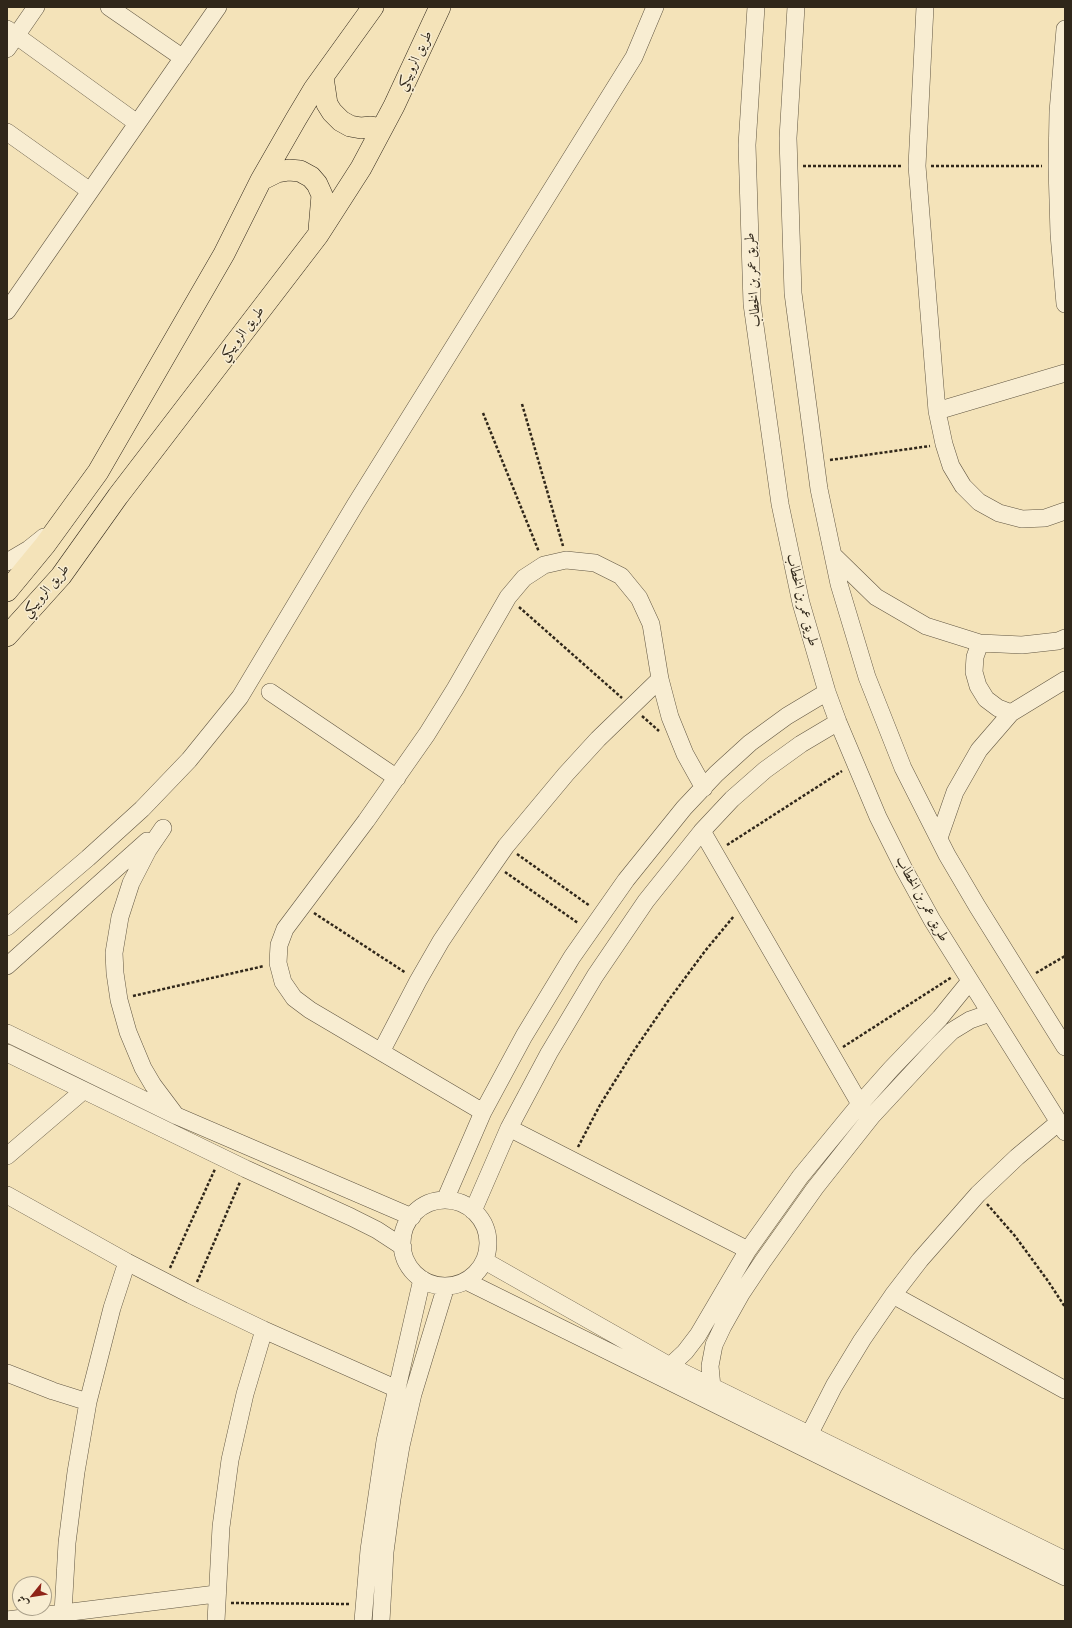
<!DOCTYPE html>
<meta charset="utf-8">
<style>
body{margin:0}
#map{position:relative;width:1072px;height:1628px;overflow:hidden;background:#f4e3b9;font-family:"EB Garamond",Amiri,serif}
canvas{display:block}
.frame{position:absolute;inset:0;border:8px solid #30271a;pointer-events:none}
.north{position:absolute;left:12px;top:1576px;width:40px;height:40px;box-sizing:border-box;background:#f8edd2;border:1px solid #a89e88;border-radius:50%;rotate:240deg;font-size:11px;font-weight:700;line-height:16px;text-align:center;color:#30271a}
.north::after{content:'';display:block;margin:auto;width:14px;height:18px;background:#8f2418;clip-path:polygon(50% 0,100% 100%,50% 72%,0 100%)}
</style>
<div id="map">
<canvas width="1072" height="1628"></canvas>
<div class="frame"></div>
<div class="north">ش</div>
</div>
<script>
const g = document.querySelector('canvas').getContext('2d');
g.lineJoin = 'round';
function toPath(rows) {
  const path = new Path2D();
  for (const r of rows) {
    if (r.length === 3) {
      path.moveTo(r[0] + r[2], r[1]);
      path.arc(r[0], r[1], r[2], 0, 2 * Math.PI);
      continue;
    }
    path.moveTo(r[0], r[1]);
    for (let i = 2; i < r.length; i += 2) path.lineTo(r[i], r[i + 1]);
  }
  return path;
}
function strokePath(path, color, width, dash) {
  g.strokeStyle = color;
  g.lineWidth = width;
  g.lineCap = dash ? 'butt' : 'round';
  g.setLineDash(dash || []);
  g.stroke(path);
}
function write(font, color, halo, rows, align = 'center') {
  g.font = font + ' "EB Garamond",Amiri,serif';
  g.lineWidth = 3;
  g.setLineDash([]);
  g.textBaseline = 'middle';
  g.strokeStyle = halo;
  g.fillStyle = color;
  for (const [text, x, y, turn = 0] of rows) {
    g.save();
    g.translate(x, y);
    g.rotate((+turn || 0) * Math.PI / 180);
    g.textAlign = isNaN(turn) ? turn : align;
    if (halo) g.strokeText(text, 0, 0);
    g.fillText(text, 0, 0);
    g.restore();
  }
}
const path = toPath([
 [803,166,902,166],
 [931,166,1042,166],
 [522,404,563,546],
 [483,413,539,552],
 [830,460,930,446],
 [519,607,622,698],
 [642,716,659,731],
 [727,845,842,771],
 [517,854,590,906],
 [505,872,578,923],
 [314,913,406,973],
 [1036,973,1065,956],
 [133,996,264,966],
 [843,1047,952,977],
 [578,1147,600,1105,633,1052,668,1001,705,951,734,916],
 [987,1204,1015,1236,1048,1281,1065,1307],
 [170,1268,215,1169],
 [197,1282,240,1182],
 [231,1603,350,1604]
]);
const minor = toPath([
 [109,7,183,58],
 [756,7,747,145,752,304,780,504,801,603,827,692,838,722,878,817,904,869,932,920,1065,1132],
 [796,7,788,138,793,293,819,489,839,584,867,677,903,768,947,855,977,906,1065,1047],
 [925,7,917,166,937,411,944,444,951,466,963,486,979,502,999,513,1022,519,1045,518,1065,511],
 [7,29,137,123],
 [1065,29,1058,112,1057,166,1059,234,1065,304],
 [7,49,36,7],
 [7,132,90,191],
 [7,311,218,7],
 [937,411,1065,373],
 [834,556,876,597,926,626,980,643,1022,645,1058,641,1065,638],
 [7,562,29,549,44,537],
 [980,643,975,657,974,672,978,686,986,699,998,708,1011,713],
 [270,692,397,778],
 [163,828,148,850,131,883,120,917,114,953,115,973,119,1000,128,1032,143,1068,153,1085,174,1113],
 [702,831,860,1104],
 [939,838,955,792,979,750,1011,713,1065,680],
 [7,927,88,858,142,809,189,760,240,697,355,505,634,57,655,7],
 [7,966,147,841],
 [7,1033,177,1116,412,1217],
 [381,1052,418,981,441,941,467,902,506,846,566,774,598,739,660,679],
 [7,1053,246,1169,351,1217,377,1230,403,1247],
 [483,1112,310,1010,294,998,283,982,278,963,279,945,285,929,366,821,427,734,455,689,508,597,524,578,544,565,566,560,595,563,621,576,639,598,651,624,660,679,670,717,685,754,704,788],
 [509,1128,748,1250],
 [7,1156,83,1091],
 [7,1195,127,1262,191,1295,264,1330,397,1389],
 [445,1200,483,1112,524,1036,572,957,626,880,684,808,716,774,750,743,787,716,827,692],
 [445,1243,43],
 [473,1211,509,1128,549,1053,595,976,646,901,702,831,732,799,765,770,801,744,838,722],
 [485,1261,670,1366,1065,1560],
 [466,1281,1065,1577],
 [893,1295,1065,1390],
 [670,1366,685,1352,698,1335,748,1250,800,1177,860,1104,891,1069,940,1018,970,981],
 [7,1373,53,1391,88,1402],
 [712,1387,710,1366,714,1345,723,1326,741,1294,763,1261,815,1188,872,1116,937,1046,952,1031,970,1020,990,1013],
 [809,1435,834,1386,862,1340,893,1295,920,1260,978,1194,1017,1157,1059,1122],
 [63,1613,67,1543,76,1472,88,1402,112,1308,127,1262],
 [7,1620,216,1594],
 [216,1621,221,1527,230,1460,245,1394,264,1330],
 [363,1621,369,1550,385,1441,422,1279],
 [381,1621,385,1552,392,1499,401,1446,413,1394,446,1286]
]);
const major = toPath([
 [323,77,327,104,332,112,341,121,350,126,361,128,371,127,381,129],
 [261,180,277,172,289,170,300,171,311,177,317,184,322,195,319,230],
 [7,591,45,545,98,472,224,254,261,180,296,119,314,89,373,7],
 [7,636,61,576,118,496,318,235,361,168,394,106,440,7]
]);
const streetNames = [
 ["طريق الروبيكي",415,61,-65],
 ["طريق عمر بن الخطاب",753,280,-94],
 ["طريق الروبيكي",242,334,-53],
 ["طريق الروبيكي",46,591,-50],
 ["طريق عمر بن الخطاب",802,600,76],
 ["طريق عمر بن الخطاب",922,899,61]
];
strokePath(minor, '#615642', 18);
strokePath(major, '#30271a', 22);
strokePath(path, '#30271a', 2.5, [3, 2]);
strokePath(minor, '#f8edd2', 17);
strokePath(major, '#f4e3b9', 21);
write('14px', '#30271a', '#f8edd2', streetNames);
</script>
